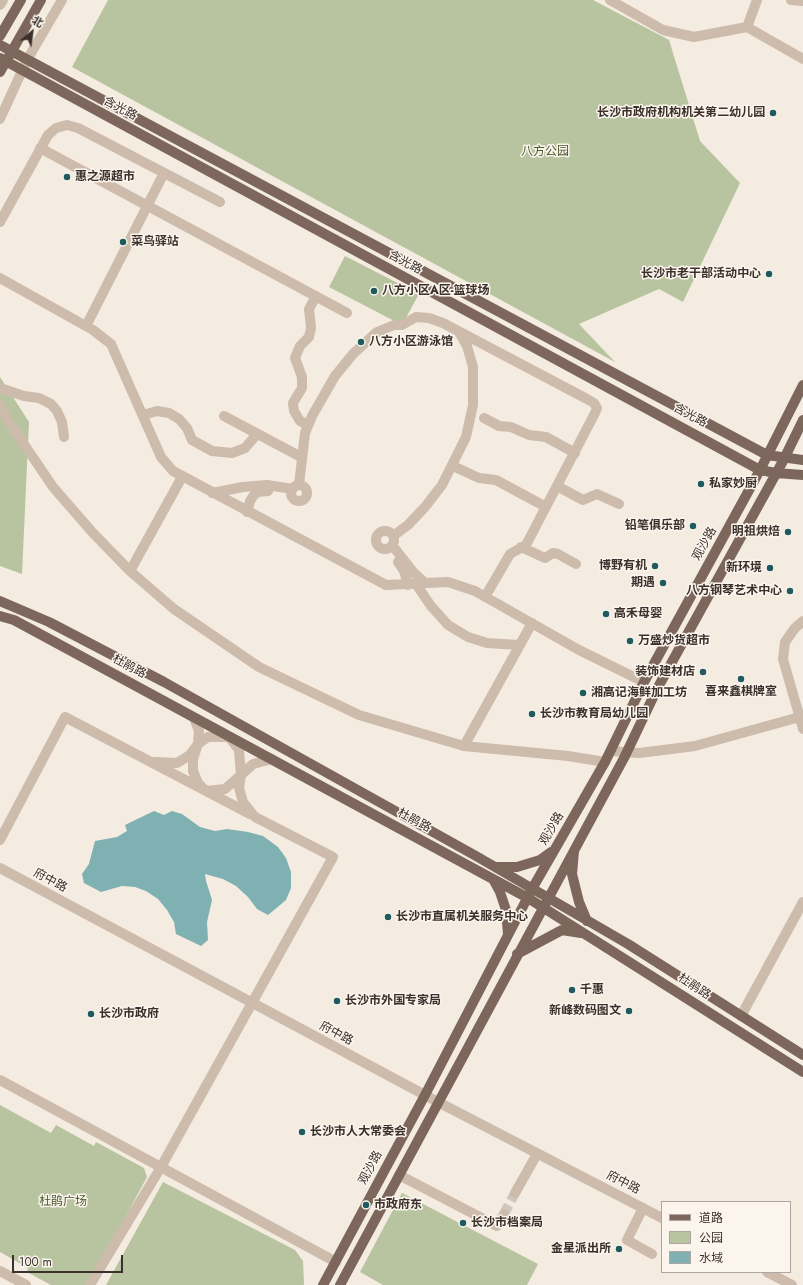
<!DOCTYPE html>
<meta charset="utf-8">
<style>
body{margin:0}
#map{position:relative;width:803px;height:1285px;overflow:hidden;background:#f4ebe1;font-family:Jost,"Noto Sans SC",sans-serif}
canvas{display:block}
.legend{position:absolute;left:661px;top:1201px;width:130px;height:72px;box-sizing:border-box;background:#fbf5ee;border:1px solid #aea6a0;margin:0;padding:5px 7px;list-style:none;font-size:12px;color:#3b302b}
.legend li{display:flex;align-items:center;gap:8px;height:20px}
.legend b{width:20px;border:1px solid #aea6a0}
.north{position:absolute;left:12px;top:12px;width:40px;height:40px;-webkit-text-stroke:3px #fbf5ee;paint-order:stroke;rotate:29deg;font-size:11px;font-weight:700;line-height:16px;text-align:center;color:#3b302b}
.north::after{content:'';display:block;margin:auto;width:14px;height:18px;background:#3b302b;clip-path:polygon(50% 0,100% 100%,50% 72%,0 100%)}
.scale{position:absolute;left:12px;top:1255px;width:111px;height:18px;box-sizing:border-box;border:2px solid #3b302b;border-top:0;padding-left:5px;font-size:12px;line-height:14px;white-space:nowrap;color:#3b302b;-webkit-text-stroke:3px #fbf5ee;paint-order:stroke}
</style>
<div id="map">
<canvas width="803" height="1285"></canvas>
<ul class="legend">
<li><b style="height:5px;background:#7d675c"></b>道路</li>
<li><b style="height:11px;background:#b8c4a0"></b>公园</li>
<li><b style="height:11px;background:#7fb0b2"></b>水域</li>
</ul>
<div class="north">北</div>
<div class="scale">100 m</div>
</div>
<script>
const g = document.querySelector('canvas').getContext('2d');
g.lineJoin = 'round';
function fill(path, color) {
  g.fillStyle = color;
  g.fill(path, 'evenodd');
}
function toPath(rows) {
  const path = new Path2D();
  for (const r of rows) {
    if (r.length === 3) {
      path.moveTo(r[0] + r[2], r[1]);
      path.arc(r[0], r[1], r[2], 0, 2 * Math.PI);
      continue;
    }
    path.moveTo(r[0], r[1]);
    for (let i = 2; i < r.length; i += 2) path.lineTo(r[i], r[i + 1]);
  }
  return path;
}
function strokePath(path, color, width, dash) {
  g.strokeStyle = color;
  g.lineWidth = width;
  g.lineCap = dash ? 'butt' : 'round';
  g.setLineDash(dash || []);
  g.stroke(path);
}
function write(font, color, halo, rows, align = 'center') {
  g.font = font + ' Jost,"Noto Sans SC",sans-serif';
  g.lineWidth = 3;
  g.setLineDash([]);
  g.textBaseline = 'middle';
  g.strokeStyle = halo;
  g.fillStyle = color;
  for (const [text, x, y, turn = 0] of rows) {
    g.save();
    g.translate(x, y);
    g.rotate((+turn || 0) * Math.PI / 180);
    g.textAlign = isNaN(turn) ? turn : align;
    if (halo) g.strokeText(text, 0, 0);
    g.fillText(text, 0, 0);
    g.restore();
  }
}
const green = toPath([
 [108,0,593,0,669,40,700,141,740,183,683,302,659,289,579,324,615,362,72,67],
 [345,256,419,294,402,325,329,287],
 [0,377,29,422,22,574,0,566],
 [0,1105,51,1133,56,1125,94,1146,96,1142,144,1168,147,1177,89,1285,51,1285,27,1272,28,1268,0,1252],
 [163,1182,295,1250,303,1261,304,1285,106,1285],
 [402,1193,538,1264,527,1285,383,1285,360,1272]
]);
const water = toPath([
 [154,811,164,815,172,811,182,814,200,827,215,831,227,829,248,832,263,836,278,847,286,858,291,872,291,888,286,900,268,915,257,909,248,897,236,886,223,879,205,874,206,881,212,900,207,922,208,940,201,946,176,934,174,922,167,910,158,899,146,891,135,887,122,886,101,892,84,883,82,874,89,864,95,841,117,837,127,831,125,825]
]);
const minorTunnel = toPath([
 [504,1214,515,1193]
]);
const minor = toPath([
 [610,0,663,30,694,37,747,27,757,0],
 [791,0,803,1],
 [0,5,3,0],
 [747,27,803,59],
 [0,119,27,60,62,0],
 [40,148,347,313],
 [0,222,48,135,56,128,67,125,78,128,220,202],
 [0,278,93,330,111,344,161,457,173,471,386,585,448,582,475,591,579,650,644,682],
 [86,326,164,173],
 [0,388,24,396,39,398,51,404,57,411,62,422,64,437],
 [0,404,7,419,53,487,93,533,130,571,174,609,259,667,359,715,464,746,568,756,605,762],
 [143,415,157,411,169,413,179,419,187,428,192,440,212,451,232,453,245,448,257,434],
 [224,416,301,457],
 [484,418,499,426,511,427,529,435,546,437,575,453],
 [308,425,300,421,294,411,293,403,302,388,302,377,295,358,300,346,309,337,311,328,309,309,316,296],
 [453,466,479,478,496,480,546,507],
 [299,485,305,433,312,416,335,376,353,354,377,332,394,325,402,325,416,317,429,318,443,323,587,399,594,403,597,408,595,413,526,545,510,554,485,597],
 [299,493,8],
 [557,486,583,500,597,494,619,504],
 [212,493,243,487,267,485,293,489],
 [247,512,250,501,254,495,258,492,268,491],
 [385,540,9],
 [393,536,408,525,425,507,442,485,466,437,473,405,473,367,467,346,459,332],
 [392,545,414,573,424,582],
 [521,547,545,558,553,553,558,554,576,564],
 [398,562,404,571,408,585],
 [130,571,182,477],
 [416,584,431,606,448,625,468,637,487,643,519,645],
 [803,621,795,628,785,642,783,659,803,729],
 [208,737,229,737,239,750,241,775,225,789,206,791,198,783,193,771,193,759,198,744,208,737],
 [464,746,532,623],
 [611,751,639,753,695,746,803,716],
 [155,762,177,763,190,755,198,744,199,731,194,718],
 [0,840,65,717,250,814],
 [0,868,438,1102,662,1218],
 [741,1016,803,902],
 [0,1080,336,1262],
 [399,1175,497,1226,504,1214],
 [515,1193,537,1154],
 [643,1208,627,1240,652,1254],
 [0,1271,26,1285],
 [767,1272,792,1285],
 [90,1285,161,1167,333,857,255,817,243,802,239,788,241,775,253,764,272,759]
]);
const major = toPath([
 [0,36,21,0],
 [0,45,767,455,803,460],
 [0,58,760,470,776,473,803,475],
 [0,72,41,0],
 [0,601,49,622,164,682,476,856,628,944,803,1055],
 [0,616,14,620,528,898,803,1072],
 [574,851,572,874,579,902,587,921],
 [495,867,517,867,540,860,551,852],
 [493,879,500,892,506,910,508,934],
 [517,954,562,930,581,933],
 [323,1285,425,1095,532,889,605,762,644,682,760,470,803,385],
 [340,1285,624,758,657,689,783,461,803,420]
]);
const markers = [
 [773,113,4,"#1f5a5e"],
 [67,177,4,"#1f5a5e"],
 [123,242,4,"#1f5a5e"],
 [769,274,4,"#1f5a5e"],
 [374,291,4,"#1f5a5e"],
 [361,342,4,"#1f5a5e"],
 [701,484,4,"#1f5a5e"],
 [693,526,4,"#1f5a5e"],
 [788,532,4,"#1f5a5e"],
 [655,566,4,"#1f5a5e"],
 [770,568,4,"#1f5a5e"],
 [663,583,4,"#1f5a5e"],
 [790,591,4,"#1f5a5e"],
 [606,614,4,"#1f5a5e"],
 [630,641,4,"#1f5a5e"],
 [703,672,4,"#1f5a5e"],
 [741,679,4,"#1f5a5e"],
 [583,693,4,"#1f5a5e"],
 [532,714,4,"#1f5a5e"],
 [388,917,4,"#1f5a5e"],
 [572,990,4,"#1f5a5e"],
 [337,1001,4,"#1f5a5e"],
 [629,1011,4,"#1f5a5e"],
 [91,1014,4,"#1f5a5e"],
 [302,1132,4,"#1f5a5e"],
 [366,1205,4,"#1f5a5e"],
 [463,1223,4,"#1f5a5e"],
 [619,1249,4,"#1f5a5e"]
];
const streetNames = [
 ["含光路",120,109,28],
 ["含光路",405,263,28],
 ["含光路",690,416,28],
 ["观沙路",705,544,-61],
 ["杜鹃路",129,667,28],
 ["杜鹃路",414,821,28],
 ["观沙路",552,829,-60],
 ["府中路",50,881,28],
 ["杜鹃路",694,987,33],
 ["府中路",336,1034,28],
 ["观沙路",371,1168,-62],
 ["府中路",623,1183,27]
];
const poiNames = [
 ["长沙市政府机构机关第二幼儿园",765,113,"right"],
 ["惠之源超市",75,177],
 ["菜鸟驿站",131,242],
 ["长沙市老干部活动中心",761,274,"right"],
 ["八方小区A区-篮球场",382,291],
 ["八方小区游泳馆",369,342],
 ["私家妙厨",709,484],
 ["铅笔俱乐部",685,526,"right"],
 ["明祖烘焙",780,532,"right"],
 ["博野有机",647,566,"right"],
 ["新环境",762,568,"right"],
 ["期遇",655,583,"right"],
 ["八方钢琴艺术中心",782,591,"right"],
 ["高禾母婴",614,614],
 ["万盛炒货超市",638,641],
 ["装饰建材店",695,672,"right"],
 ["喜来鑫棋牌室",741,692,"center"],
 ["湘高记海鲜加工坊",591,693],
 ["长沙市教育局幼儿园",540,714],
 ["长沙市直属机关服务中心",396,917],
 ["千惠",580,990],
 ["长沙市外国专家局",345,1001],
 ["新峰数码图文",621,1011,"right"],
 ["长沙市政府",99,1014],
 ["长沙市人大常委会",310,1132],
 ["市政府东",374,1205],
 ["长沙市档案局",471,1223],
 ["金星派出所",611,1249,"right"]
];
const parkNames = [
 ["八方公园",545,152],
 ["杜鹃广场",63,1202]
];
fill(green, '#b8c4a0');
fill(water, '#7fb0b2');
strokePath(minorTunnel, '#cfc6bd', 10, [10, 5]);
strokePath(minor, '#cdbbac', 10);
strokePath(major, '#7d675c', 10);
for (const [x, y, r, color] of markers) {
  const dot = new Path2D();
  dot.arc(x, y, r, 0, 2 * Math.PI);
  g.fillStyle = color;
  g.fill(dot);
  strokePath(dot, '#fbf5ee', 1.5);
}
write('12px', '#3b302b', '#fbf5ee', streetNames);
write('bold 12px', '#3b302b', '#fbf5ee', poiNames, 'left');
write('12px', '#4a5a2e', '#fbf5ee', parkNames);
</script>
